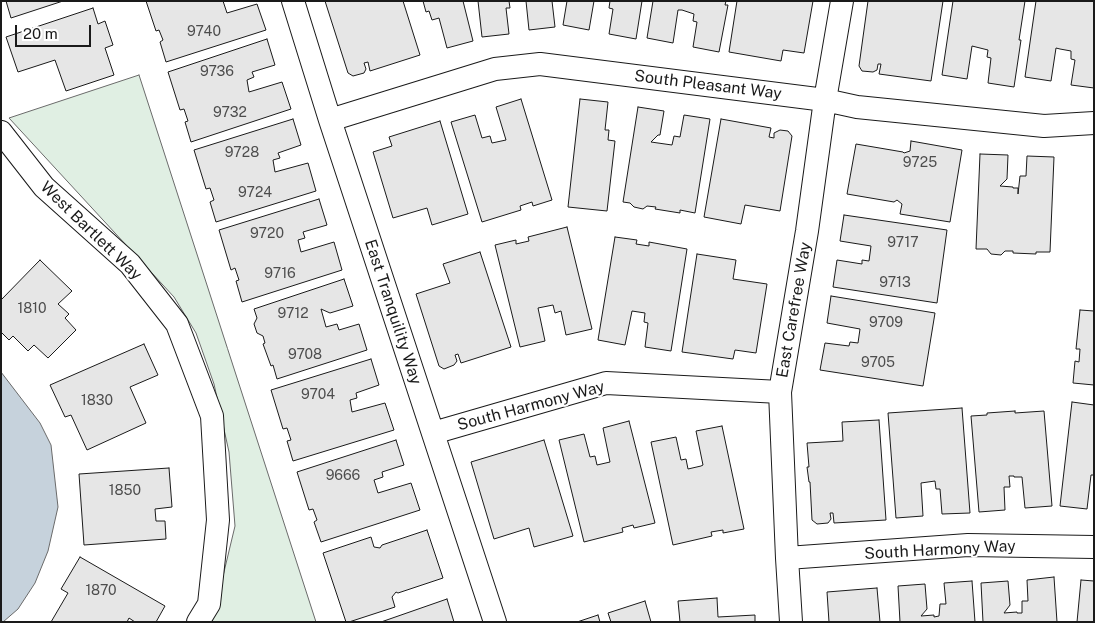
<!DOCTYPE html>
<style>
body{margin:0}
#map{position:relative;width:1095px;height:623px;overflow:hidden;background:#fff;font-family:"Public Sans",sans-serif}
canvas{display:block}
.frame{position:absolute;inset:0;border:2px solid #1a1a1a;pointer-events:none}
.scale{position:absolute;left:15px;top:25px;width:76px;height:22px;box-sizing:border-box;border:2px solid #1a1a1a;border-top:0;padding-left:6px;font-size:15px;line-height:18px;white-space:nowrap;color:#1a1a1a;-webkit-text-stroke:4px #fff;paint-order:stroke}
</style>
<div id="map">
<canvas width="1095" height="623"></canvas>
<div class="frame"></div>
<div class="scale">20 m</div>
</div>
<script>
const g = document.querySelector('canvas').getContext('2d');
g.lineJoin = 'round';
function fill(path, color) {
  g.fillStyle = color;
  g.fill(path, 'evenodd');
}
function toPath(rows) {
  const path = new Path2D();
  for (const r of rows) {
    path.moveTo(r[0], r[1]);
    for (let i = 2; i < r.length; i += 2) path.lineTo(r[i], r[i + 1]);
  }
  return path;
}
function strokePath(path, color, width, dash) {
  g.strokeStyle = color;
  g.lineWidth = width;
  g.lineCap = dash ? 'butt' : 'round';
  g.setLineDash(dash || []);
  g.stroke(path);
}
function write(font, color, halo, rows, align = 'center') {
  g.font = font + ' "Public Sans",sans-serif';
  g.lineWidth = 4;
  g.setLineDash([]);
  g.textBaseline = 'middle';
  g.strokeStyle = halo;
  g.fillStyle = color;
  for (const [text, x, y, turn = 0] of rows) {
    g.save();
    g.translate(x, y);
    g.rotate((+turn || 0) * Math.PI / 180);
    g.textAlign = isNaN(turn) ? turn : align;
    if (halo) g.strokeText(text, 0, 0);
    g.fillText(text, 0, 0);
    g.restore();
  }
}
const green = toPath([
 [139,75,316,622,212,622,235,526,229,452,214,384,196,333,174,297,9,118,139,75]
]);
const water = toPath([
 [1,372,40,423,51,445,58,507,48,551,35,583,18,609,3,622,1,622,1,372]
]);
const building = toPath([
 [6,1,63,1,11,18,6,1],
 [146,1,223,1,227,13,257,4,266,30,166,62,160,42,163,40,159,30,156,31,146,1],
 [325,1,403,1,420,55,370,71,368,62,364,63,366,69,364,73,353,76,348,73,325,1],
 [423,1,463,1,473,41,447,48,439,18,432,20,429,11,426,12,423,1],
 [478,1,509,1,510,8,506,8,509,34,482,37,478,1],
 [526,1,552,1,555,27,529,30,526,1],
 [567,1,594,1,589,30,563,25,567,1],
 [610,1,642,1,636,39,609,34,613,9,609,8,610,1],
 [653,1,726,1,725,5,728,5,719,52,693,47,697,22,693,21,694,14,682,10,678,10,673,43,647,38,653,1],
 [737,1,813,1,804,53,783,50,781,61,729,52,737,1],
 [868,1,943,1,931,81,879,74,881,64,878,64,877,70,873,72,862,71,859,66,868,1],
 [953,1,1025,1,1019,40,1021,40,1014,87,988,83,991,58,987,57,988,50,972,46,967,79,942,75,953,1],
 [1036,1,1094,1,1094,88,1071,85,1075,60,1071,59,1071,51,1060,49,1056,48,1051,81,1025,77,1036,1],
 [93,8,98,24,105,21,113,45,105,48,114,75,66,91,55,60,18,72,6,37,93,8],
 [267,39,275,65,252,72,254,77,247,80,249,92,282,82,291,109,191,142,185,122,188,121,184,109,180,110,168,72,267,39],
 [521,99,552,200,533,206,532,202,520,206,521,210,482,222,451,122,475,115,482,138,490,136,492,143,506,140,496,107,521,99],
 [580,99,608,102,605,130,609,130,608,140,615,141,607,211,568,207,580,99],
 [638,107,664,111,660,135,658,135,651,142,672,145,674,136,680,137,684,115,710,119,695,213,680,210,680,213,655,209,656,207,647,206,643,209,634,207,630,203,623,202,638,107],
 [293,119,301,145,278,153,280,158,273,160,275,172,308,163,316,191,216,222,210,202,214,200,210,188,206,189,194,150,293,119],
 [721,119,771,128,769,137,774,138,774,133,780,130,788,131,792,136,780,211,745,205,741,224,704,217,721,119],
 [440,121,468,214,432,225,427,208,393,218,373,152,392,146,389,137,440,121],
 [911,141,962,150,950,222,900,214,902,204,897,200,894,202,847,194,856,144,903,152,904,153,910,151,911,141],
 [980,154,1008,155,1007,179,1000,186,1013,187,1013,188,1018,188,1018,194,1020,176,1026,176,1027,156,1054,157,1050,252,1036,252,1036,254,1013,253,1013,251,1005,251,1001,255,991,254,987,249,976,249,980,154],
 [319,199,327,225,303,232,305,238,298,240,301,252,334,242,342,270,242,302,236,281,239,280,235,268,231,270,219,230,319,199],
 [844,215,947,230,937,303,833,287,837,260,862,264,862,260,869,261,871,246,840,241,844,215],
 [567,227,592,329,566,335,561,311,555,313,553,305,538,308,545,341,520,347,495,245,516,240,516,244,529,241,528,237,567,227],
 [615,237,637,240,636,244,649,246,649,242,687,249,671,351,645,347,648,323,644,322,645,313,632,311,625,345,598,340,615,237],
 [480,252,511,347,461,363,458,354,455,355,457,361,454,365,444,369,439,366,416,294,450,283,443,264,480,252],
 [697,254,736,260,733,279,767,284,756,353,735,350,733,359,682,352,697,254],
 [40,260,72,291,58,304,69,314,65,318,76,330,48,358,34,345,28,351,13,336,9,340,1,332,1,300,40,260],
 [344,279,353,306,330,313,321,309,326,327,337,324,339,330,359,324,367,350,277,379,273,365,271,366,263,344,265,343,263,336,257,333,254,324,257,318,254,309,344,279],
 [831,296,935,313,923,386,820,370,825,343,849,346,850,342,858,343,860,329,827,323,831,296],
 [1080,310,1094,311,1094,385,1073,383,1075,361,1079,362,1080,349,1076,349,1080,310],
 [144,344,158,375,130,387,146,423,87,450,71,415,65,417,50,385,144,344],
 [371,359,379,385,356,393,357,398,350,400,352,412,385,403,394,430,293,461,287,441,291,440,287,428,283,429,271,390,371,359],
 [1072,402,1094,405,1094,475,1091,475,1087,509,1060,506,1072,402],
 [962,408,970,513,942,514,940,489,936,489,935,481,921,483,923,516,896,518,888,413,962,408],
 [1015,411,1015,413,1044,411,1052,506,1025,508,1022,477,1014,477,1014,476,1009,476,1010,487,1004,487,1005,510,979,512,971,416,987,415,987,413,1015,411],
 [879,420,886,520,834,523,833,513,830,513,831,519,828,523,817,524,812,520,810,482,809,482,807,467,809,467,807,443,843,441,842,422,879,420],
 [629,421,655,523,634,528,633,525,622,528,623,532,584,542,559,440,584,434,590,457,595,456,597,465,610,462,603,428,629,421],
 [722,426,744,529,723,533,723,530,711,532,712,536,673,545,651,442,676,437,681,460,686,459,688,469,701,466,703,465,696,431,722,426],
 [396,440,404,465,382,472,383,477,374,480,378,493,411,483,420,510,321,542,314,522,317,520,313,509,309,510,297,472,396,440],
 [544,440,573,536,534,547,529,528,494,539,471,462,544,440],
 [169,468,172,507,155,509,156,521,165,521,166,539,84,545,79,474,169,468],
 [427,530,443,578,398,593,396,592,392,597,395,607,349,622,346,622,323,553,371,537,374,547,380,548,382,545,427,530],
 [80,557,165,606,156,622,135,622,129,618,127,622,51,622,68,593,61,589,80,557],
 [1054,577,1057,622,983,622,981,583,1008,581,1010,605,1004,613,1017,612,1017,613,1022,613,1022,601,1028,601,1027,580,1054,577],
 [1081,580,1094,581,1094,622,1077,622,1081,580],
 [972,581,975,622,900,622,898,586,925,584,927,609,921,616,934,615,934,617,939,616,940,604,946,604,944,583,972,581],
 [877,588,880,622,829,622,827,592,877,588],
 [717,598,718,617,755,615,755,622,680,622,678,601,717,598],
 [447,599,454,622,381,622,447,599],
 [645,601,651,622,611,622,608,613,645,601],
 [598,615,600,622,577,622,598,615]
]);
const street = toPath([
 [293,1,330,120,495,622],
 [330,120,495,69,540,64,825,100,857,107,1044,126,1094,123],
 [1,132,44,187,130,264,177,324,212,416,218,520,209,604,198,622],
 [433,433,606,383,780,392],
 [787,558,968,545,1094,547],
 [791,622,787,558,780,392,807,231,825,100,842,1]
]);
const numberNames = [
 ["9740",204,32],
 ["9736",217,72],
 ["9732",230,113],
 ["9728",242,153],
 ["9725",920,163],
 ["9724",255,193],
 ["9720",267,234],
 ["9717",903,243],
 ["9716",280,274],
 ["9713",895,283],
 ["1810",32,309],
 ["9712",293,314],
 ["9709",886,323],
 ["9708",305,355],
 ["9705",878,363],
 ["9704",318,395],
 ["1830",97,401],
 ["9666",343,476],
 ["1850",125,491],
 ["1870",101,591]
];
const streetNames = [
 ["South Pleasant Way",708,85,7],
 ["West Bartlett Way",91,231,44],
 ["East Carefree Way",794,310,-80],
 ["East Tranquility Way",393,312,72],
 ["South Harmony Way",531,406,-15],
 ["South Harmony Way",940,550,-3]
];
fill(green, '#e0efe3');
strokePath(green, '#6a6a6a', 1);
fill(water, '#c6d2dc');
strokePath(water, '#6a6a6a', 1);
fill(building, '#e6e6e6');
strokePath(building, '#1a1a1a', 1);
strokePath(street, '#1a1a1a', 24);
strokePath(street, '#fff', 22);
write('14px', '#4d4d4d', null, numberNames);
write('16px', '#1a1a1a', '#fff', streetNames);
</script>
